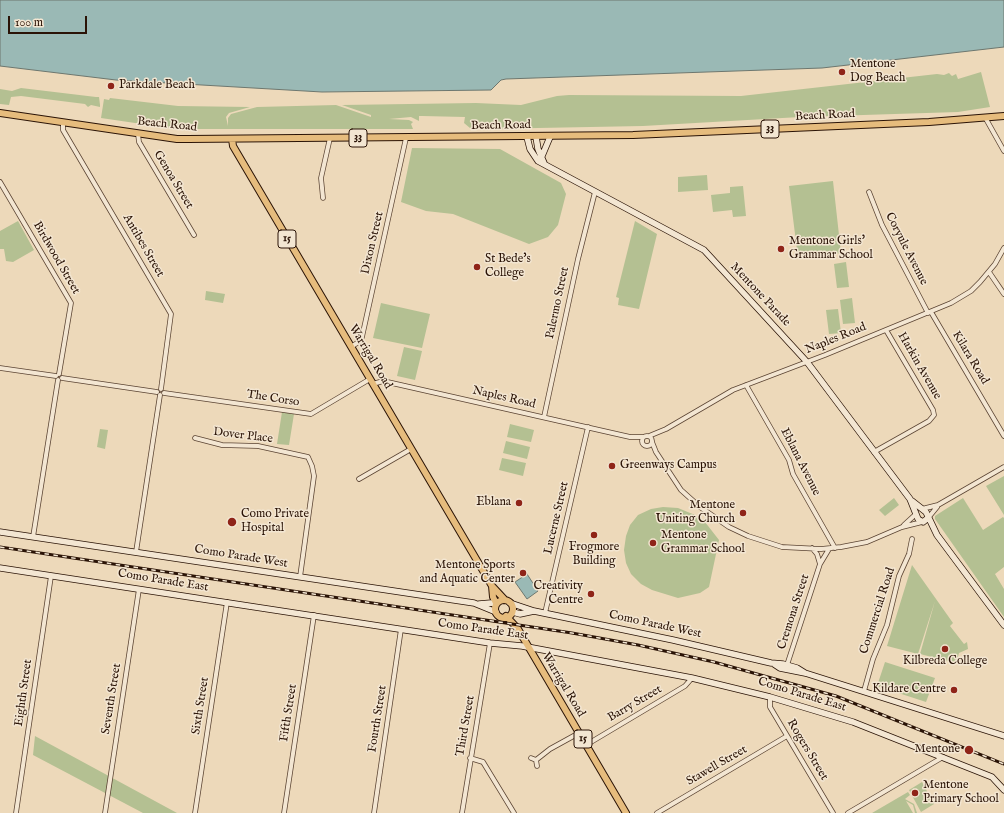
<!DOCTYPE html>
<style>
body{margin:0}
#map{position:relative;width:1004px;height:813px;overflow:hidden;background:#edd9ba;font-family:"IM FELL English",serif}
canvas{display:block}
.scale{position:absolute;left:8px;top:16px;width:79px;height:18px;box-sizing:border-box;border:2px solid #2a1306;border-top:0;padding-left:5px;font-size:12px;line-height:14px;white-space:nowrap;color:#2a1306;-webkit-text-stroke:3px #f3e6d2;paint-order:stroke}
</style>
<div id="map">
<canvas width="1004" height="813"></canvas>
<div class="scale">100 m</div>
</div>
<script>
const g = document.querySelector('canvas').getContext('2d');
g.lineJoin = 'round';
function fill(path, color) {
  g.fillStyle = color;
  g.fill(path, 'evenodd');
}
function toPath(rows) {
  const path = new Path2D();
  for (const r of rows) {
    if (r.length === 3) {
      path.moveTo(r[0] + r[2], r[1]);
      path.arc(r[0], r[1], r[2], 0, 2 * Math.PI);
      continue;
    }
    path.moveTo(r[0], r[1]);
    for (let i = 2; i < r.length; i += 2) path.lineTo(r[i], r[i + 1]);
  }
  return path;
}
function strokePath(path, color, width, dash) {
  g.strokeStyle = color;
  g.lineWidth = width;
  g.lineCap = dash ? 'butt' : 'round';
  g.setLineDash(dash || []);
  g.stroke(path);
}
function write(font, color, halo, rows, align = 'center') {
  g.font = font + ' "IM FELL English",serif';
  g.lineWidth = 3;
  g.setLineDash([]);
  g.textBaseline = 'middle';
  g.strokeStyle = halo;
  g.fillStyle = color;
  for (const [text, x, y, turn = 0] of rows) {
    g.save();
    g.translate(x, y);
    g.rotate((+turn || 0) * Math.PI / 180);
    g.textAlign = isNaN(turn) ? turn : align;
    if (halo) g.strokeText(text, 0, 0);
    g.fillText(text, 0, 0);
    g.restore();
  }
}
const green = toPath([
 [981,72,990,107,958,112,800,117,643,126,485,129,470,128,464,123,465,117,422,116,419,116,419,121,411,117,389,119,409,120,413,122,411,124,413,129,176,129,101,118,104,99,109,100,110,98,178,106,250,107,229,113,226,117,228,126,228,118,231,114,257,107,336,105,371,117,371,115,342,105,476,103,521,105,557,96,569,95,741,96,937,74,944,75,949,73,952,76,956,74,958,79],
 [21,88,96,97,99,97,100,105,100,107,91,105,88,107,85,104,21,96,11,97,9,105,0,104,0,89,12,91],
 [412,148,500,149,561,183,566,194,558,225,548,237,529,244,453,214,426,211,401,202],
 [707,175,708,190,678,192,678,177],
 [833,181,841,253,798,258,789,186],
 [743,186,746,216,733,217,732,210,713,212,711,195,730,193,730,187],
 [18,221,34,250,13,262,6,261,4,249,0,249,0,231],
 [635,221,657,234,639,309,618,305,619,298,616,297],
 [846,262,849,287,837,288,834,264],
 [206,291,225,294,223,303,205,300],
 [852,298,855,323,843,324,840,300],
 [381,303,430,314,422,348,373,338],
 [838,309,841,333,829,334,826,310],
 [404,347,422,351,415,380,397,376],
 [282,412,294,414,289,445,277,444],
 [510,424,534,430,531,442,507,437],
 [100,429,108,430,105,449,97,447],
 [506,441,530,447,527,459,503,453],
 [502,458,526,463,523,476,499,470],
 [1004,476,1004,515,986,486],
 [894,498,899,505,885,516,879,510],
 [963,498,983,530,1003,517,1004,518,1004,567,995,574,1004,589,1004,617,935,519,935,516],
 [663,507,678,508,695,515,705,522,719,540,709,587,700,593,678,598,652,590,641,584,631,574,626,563,624,550,626,536,630,525,638,515,651,509],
 [912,565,953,623,950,626,964,644,967,642,968,649,959,653,957,660,952,662,920,654,935,601,918,654,887,646],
 [885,662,935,678,926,702,877,686],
 [35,736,177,813,143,813,33,755],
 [922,782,934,804,921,812,909,790],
 [908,792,910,795,905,799,914,804,917,813,915,813,913,805,906,801,913,813,872,813]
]);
const water = toPath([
 [0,0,1004,0,1004,47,822,68,506,79,501,80,491,90,322,92,116,80,0,66,0,0],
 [527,574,538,591,527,599,515,582,527,574]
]);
const street = toPath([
 [986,119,1004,151],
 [63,123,63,130,171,314,161,389],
 [138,134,139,142,194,235],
 [0,182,71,303,59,374],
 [869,192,882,225,928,313],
 [323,198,321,178,330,138],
 [989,272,1004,294],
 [931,312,1004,436],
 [351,347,360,341,362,337,406,138],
 [0,368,56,376],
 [62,378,157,392],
 [373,384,383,381,630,437,644,437],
 [746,385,789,460,793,474,835,548],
 [164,393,311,414,370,379],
 [544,417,578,259,595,192],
 [649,436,666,429,733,390,825,355,951,303,971,291,980,282,995,264,1004,248],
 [647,441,5],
 [195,438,222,445,258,446,308,457,312,466,314,476,300,577],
 [652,442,656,452,681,490,700,507,729,527,748,536,782,547,821,549,841,547,867,542,902,527,922,522],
 [874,452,929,421,934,415,933,410,886,330],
 [359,479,411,449],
 [922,509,938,505,1004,467],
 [928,518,937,507],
 [904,525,916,514],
 [33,537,58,380],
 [812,548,817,554,820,564],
 [136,552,160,395],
 [545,613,588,427],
 [787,665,820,564,829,549],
 [864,691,873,659,887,625,899,576,909,554,912,539],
 [770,697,770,707,833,813],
 [586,745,685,686,692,678],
 [470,758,483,762,514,813],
 [531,758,536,760,537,766],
 [536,760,550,749,579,733],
 [16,813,51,576],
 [105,813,139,589],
 [195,813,227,602],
 [284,813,314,615],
 [374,813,401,629],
 [462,813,490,643],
 [657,813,787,736],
 [848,813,943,757]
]);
const secondary = toPath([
 [527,137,530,149,538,161,704,250,807,362,910,499,918,519,923,522,928,518],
 [536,137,538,149,544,163],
 [542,156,550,137],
 [912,501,926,512,937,535,1004,625],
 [0,532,474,603,496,612],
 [0,568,490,643,522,646,692,678,770,697,853,722,992,777,1004,790],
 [510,603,534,611,673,640,771,663,783,664,797,668,805,673],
 [479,604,491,603,495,604],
 [513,612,520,614,534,611],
 [774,664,780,668,805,673,1004,736]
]);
const primary = toPath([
 [0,113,177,139,188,139,633,135,929,122,1004,116],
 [232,139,233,146,492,586,505,600],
 [492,586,493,597,496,603],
 [504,609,9],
 [506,616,518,629,626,813]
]);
const rail = toPath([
 [0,547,572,633,638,645,714,662,836,696,1004,764]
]);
const markers = [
 [842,72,4,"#8f2418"],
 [111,86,4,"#8f2418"],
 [781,249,4,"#8f2418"],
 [477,267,4,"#8f2418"],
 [612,466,4,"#8f2418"],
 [519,503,4,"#8f2418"],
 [743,513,4,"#8f2418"],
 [232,522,5,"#8f2418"],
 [594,535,4,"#8f2418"],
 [653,543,4,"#8f2418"],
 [523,573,4,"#8f2418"],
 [591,594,4,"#8f2418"],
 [945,649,4,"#8f2418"],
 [954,690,4,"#8f2418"],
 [969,750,5,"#8f2418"],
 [915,793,4,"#8f2418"]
];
const shields = [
 [770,129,18],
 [358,138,18],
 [287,239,18],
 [583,739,18]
];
const shieldNames = [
 ["33",770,129],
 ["33",358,138],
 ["15",287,239],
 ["15",583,739]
];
const poiNames = [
 ["Mentone",850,65],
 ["Dog Beach",850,79],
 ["Parkdale Beach",119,86],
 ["Mentone Girls'",789,242],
 ["Grammar School",789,256],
 ["St Bede's",485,260],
 ["College",485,274],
 ["Greenways Campus",620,466],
 ["Eblana",511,503,"right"],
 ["Mentone",735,506,"right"],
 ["Uniting Church",735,520,"right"],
 ["Como Private",241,515],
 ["Hospital",241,529],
 ["Mentone",661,536],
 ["Grammar School",661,550],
 ["Frogmore",594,548,"center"],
 ["Building",594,562,"center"],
 ["Mentone Sports",515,566,"right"],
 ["and Aquatic Center",515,580,"right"],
 ["Creativity",583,587,"right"],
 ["Centre",583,601,"right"],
 ["Kilbreda College",945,662,"center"],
 ["Kildare Centre",946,690,"right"],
 ["Mentone",960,750,"right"],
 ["Mentone",923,786],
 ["Primary School",923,800]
];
const streetNames = [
 ["Beach Road",825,116,-3],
 ["Beach Road",167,125,6],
 ["Beach Road",501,126,-1],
 ["Genoa Street",173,180,59],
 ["Dixon Street",373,243,-77],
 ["Antibes Street",143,246,60],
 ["Coryule Avenue",906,249,63],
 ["Birdwood Street",56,258,60],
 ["Mentone Parade",760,295,47],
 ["Palermo Street",558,303,-78],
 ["Naples Road",836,339,-22],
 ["Warrigal Road",370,357,59],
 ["Kilara Road",970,358,59],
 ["Harkin Avenue",919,366,60],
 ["Naples Road",504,398,13],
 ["The Corso",273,399,9],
 ["Dover Place",243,436,7],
 ["Eblana Avenue",800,462,63],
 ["Lucerne Street",557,518,-77],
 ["Como Parade West",241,557,9],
 ["Como Parade East",163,581,9],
 ["Commercial Road",878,611,-72],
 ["Cremona Street",794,612,-72],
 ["Como Parade West",655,625,12],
 ["Como Parade East",483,630,8],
 ["Warrigal Road",563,685,59],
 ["Eighth Street",24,693,-82],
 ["Como Parade East",802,695,17],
 ["Seventh Street",112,699,-81],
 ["Barry Street",635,704,-30],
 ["Sixth Street",201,706,-81],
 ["Fifth Street",289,713,-81],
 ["Fourth Street",378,719,-81],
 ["Third Street",466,726,-80],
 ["Rogers Street",807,750,59],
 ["Stawell Street",717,766,-30]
];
fill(green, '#b4c092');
fill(water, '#9ab9b5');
strokePath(water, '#6d776f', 1);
strokePath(street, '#5b4433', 5.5);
strokePath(secondary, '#2a1306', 7);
strokePath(primary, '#2a1306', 8);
strokePath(street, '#f3e6d2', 4);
strokePath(secondary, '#f3e6d2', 5.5);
strokePath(primary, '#e6bc7d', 6);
strokePath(rail, '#2a1306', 3);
strokePath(rail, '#f3e6d2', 1.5, [4.5]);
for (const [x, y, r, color] of markers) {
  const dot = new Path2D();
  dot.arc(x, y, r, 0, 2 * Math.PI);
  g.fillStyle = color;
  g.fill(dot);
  strokePath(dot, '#f3e6d2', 1.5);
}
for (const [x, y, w] of shields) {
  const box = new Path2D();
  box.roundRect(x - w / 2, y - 9, w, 18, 3);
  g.fillStyle = '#f3e6d2';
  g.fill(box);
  strokePath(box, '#2a1306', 1);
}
write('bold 11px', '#2a1306', null, shieldNames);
write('12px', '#2a1306', '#f3e6d2', poiNames, 'left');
write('12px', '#2a1306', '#f3e6d2', streetNames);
</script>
